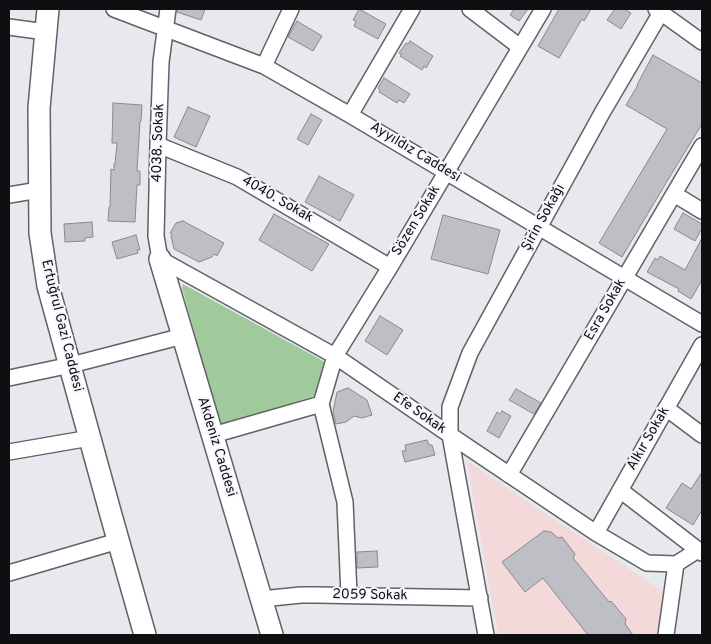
<!DOCTYPE html>
<meta charset="utf-8">
<style>
body{margin:0}
#map{position:relative;width:711px;height:644px;overflow:hidden;background:#e8e9ef;font-family:Overpass,sans-serif}
canvas{display:block}
.frame{position:absolute;inset:0;border:10px solid #0e0f11;pointer-events:none}
</style>
<div id="map">
<canvas width="711" height="644"></canvas>
<div class="frame"></div>
</div>
<script>
const g = document.querySelector('canvas').getContext('2d');
g.lineJoin = 'round';
function fill(path, color) {
  g.fillStyle = color;
  g.fill(path, 'evenodd');
}
function toPath(rows) {
  const path = new Path2D();
  for (const r of rows) {
    path.moveTo(r[0], r[1]);
    for (let i = 2; i < r.length; i += 2) path.lineTo(r[i], r[i + 1]);
  }
  return path;
}
function strokePath(path, color, width, dash) {
  g.strokeStyle = color;
  g.lineWidth = width;
  g.lineCap = dash ? 'butt' : 'round';
  g.setLineDash(dash || []);
  g.stroke(path);
}
function write(font, color, halo, rows, align = 'center') {
  g.font = font + ' Overpass,sans-serif';
  g.lineWidth = 4;
  g.setLineDash([]);
  g.textBaseline = 'middle';
  g.strokeStyle = halo;
  g.fillStyle = color;
  for (const [text, x, y, turn = 0] of rows) {
    g.save();
    g.translate(x, y);
    g.rotate((+turn || 0) * Math.PI / 180);
    g.textAlign = isNaN(turn) ? turn : align;
    if (halo) g.strokeText(text, 0, 0);
    g.fillText(text, 0, 0);
    g.restore();
  }
}
const education = toPath([
 [467,461,664,592,658,635,498,635]
]);
const green = toPath([
 [183,284,325,362,325,364,314,396,223,424,219,422,182,288]
]);
const building = toPath([
 [177,9,205,9,201,20,177,12,177,9],
 [359,9,386,24,378,39,354,26,356,21,353,20,359,9],
 [514,9,528,9,519,21,510,15,514,9],
 [559,9,591,9,584,21,582,19,559,58,538,46,559,9],
 [615,9,624,9,631,13,621,29,607,20,615,9],
 [297,21,322,36,313,51,288,37,297,21],
 [410,41,433,56,426,68,424,66,422,70,400,56,402,54,399,53,406,43,408,44,410,41],
 [653,55,702,83,702,124,666,183,622,257,599,243,667,129,626,105,638,85,637,85,653,55],
 [384,78,410,94,404,103,399,100,397,103,379,92,380,90,378,88,384,78],
 [113,103,142,105,141,121,140,121,137,171,140,171,140,185,137,185,135,222,108,221,109,207,110,207,111,169,114,170,114,164,115,164,117,143,112,143,113,103],
 [188,107,210,116,196,147,174,137,188,107],
 [311,114,322,120,308,145,297,139,311,114],
 [319,176,354,195,340,221,305,202,319,176],
 [683,213,702,224,702,228,695,241,674,229,683,213],
 [274,214,329,244,312,271,259,240,274,214],
 [443,215,500,230,488,274,431,259,443,215],
 [183,221,224,243,217,256,214,254,212,257,199,262,174,249,171,236,172,234,170,233,176,223,183,221],
 [92,222,93,237,85,238,85,241,65,242,64,224,92,222],
 [136,235,140,250,137,250,138,253,117,259,112,242,136,235],
 [702,238,702,280,691,299,678,291,679,289,647,272,655,258,658,260,660,256,685,270,702,238],
 [380,316,403,330,387,355,365,341,380,316],
 [348,388,367,400,372,415,362,418,354,416,346,422,336,424,333,412,337,392,348,388],
 [516,389,541,403,534,414,509,400,516,389],
 [502,411,511,416,499,438,487,431,497,412,500,414,502,411],
 [427,440,429,445,432,445,435,455,405,462,402,451,406,451,405,445,427,440],
 [702,472,702,510,693,525,666,508,682,483,691,489,702,472],
 [544,531,551,532,558,538,562,537,575,554,573,558,609,602,611,601,626,619,625,624,633,635,588,635,543,578,525,592,502,562,544,531],
 [377,551,378,567,357,568,357,552,377,551]
]);
const street = toPath([
 [114,9,264,66,350,115,702,324],
 [168,9,161,62,158,145,156,236,160,259,335,356,450,435,596,533,647,563,676,564],
 [470,9,520,47],
 [656,9,702,42],
 [9,27,46,32],
 [264,66,291,9],
 [350,115,412,9],
 [158,145,237,177,390,267],
 [674,194,702,211],
 [9,195,39,190],
 [9,378,71,365,183,336],
 [321,404,345,502,349,595],
 [666,408,702,435],
 [213,435,321,404,335,356,390,267,543,9],
 [9,452,90,438],
 [509,475,702,146],
 [620,490,702,553],
 [596,533,702,345],
 [9,573,118,541],
 [261,599,301,595,316,595,480,598],
 [486,635,450,435,450,407,470,353,602,113,663,9],
 [666,635,676,564,698,550]
]);
const secondary = toPath([
 [48,9,39,108,40,233,48,286,111,515,145,635],
 [160,259,272,635]
]);
const streetNames = [
 ["4038. Sokak",159,143,-88],
 ["Ayyıldız Caddesi",415,153,31],
 ["4040. Sokak",277,200,30],
 ["Şirin Sokağı",544,218,-61],
 ["Sözen Sokak",417,221,-59],
 ["Esra Sokak",606,310,-60],
 ["Ertuğrul Gazi Caddesi",61,326,76],
 ["Efe Sokak",419,414,35],
 ["Alkır Sokak",649,439,-60],
 ["Akdeniz Caddesi",216,447,73],
 ["2059 Sokak",370,596,1]
];
fill(education, '#f3d9da');
fill(green, '#a0ca9c');
fill(building, '#bebfc5');
strokePath(building, '#88898f', 1);
strokePath(street, '#616267', 18);
strokePath(secondary, '#616267', 24);
strokePath(street, '#fff', 15);
strokePath(secondary, '#fff', 21);
write('14px', '#0e0f11', '#f6f7fd', streetNames);
</script>
